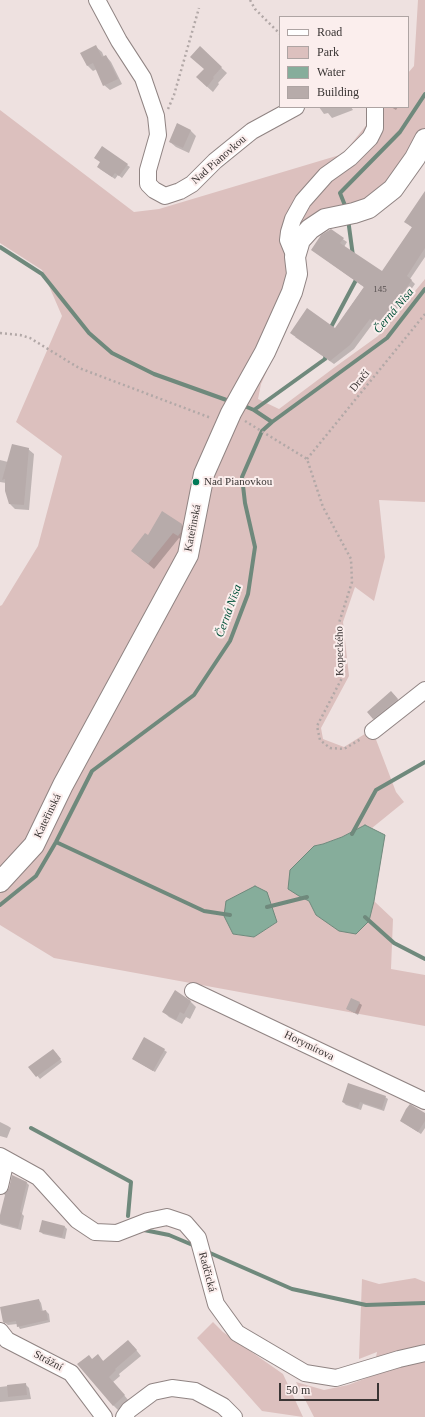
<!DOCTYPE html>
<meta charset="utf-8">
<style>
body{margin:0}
#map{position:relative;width:425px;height:1417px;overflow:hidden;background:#eee1e0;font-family:Georgia,serif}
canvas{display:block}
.legend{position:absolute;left:279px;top:16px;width:130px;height:92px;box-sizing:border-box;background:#fbeeed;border:1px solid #aea4a3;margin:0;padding:5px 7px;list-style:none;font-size:12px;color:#3a3534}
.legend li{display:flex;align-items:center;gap:8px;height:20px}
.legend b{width:20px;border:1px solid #aea4a3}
.scale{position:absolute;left:279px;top:1383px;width:100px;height:18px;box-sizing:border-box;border:2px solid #3a3534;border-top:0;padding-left:5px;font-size:12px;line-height:14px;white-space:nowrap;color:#3a3534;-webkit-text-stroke:3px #fbeeed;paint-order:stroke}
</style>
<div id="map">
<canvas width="425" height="1417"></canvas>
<ul class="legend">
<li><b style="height:5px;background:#fff"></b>Road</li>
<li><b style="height:11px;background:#dcc0be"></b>Park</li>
<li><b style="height:11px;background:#86ad9b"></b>Water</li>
<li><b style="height:11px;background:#b7abaa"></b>Building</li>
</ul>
<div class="scale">50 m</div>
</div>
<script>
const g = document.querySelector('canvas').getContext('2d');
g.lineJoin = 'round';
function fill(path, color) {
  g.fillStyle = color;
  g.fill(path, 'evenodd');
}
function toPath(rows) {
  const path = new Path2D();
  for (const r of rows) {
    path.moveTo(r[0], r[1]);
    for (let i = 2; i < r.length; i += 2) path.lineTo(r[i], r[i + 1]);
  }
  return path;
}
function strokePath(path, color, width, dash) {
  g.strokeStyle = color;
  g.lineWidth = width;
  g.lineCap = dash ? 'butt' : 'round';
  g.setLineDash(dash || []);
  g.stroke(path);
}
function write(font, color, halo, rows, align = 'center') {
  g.font = font + ' Georgia,serif';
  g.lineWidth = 4;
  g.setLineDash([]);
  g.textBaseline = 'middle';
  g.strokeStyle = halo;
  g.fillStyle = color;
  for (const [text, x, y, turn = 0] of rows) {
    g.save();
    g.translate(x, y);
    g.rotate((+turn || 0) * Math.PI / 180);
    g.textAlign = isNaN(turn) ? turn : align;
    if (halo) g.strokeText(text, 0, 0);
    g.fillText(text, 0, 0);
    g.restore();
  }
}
const green = toPath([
 [418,0,425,0,425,154,399,193,333,212,312,235,274,355,261,384,258,399,279,409,335,367,378,336,425,279,425,502,379,500,385,557,374,601,355,587,343,622,349,676,321,728,323,739,344,747,376,727,375,737,396,792,404,802,372,828,365,825,342,837,323,844,314,846,299,896,309,901,316,915,369,921,374,901,393,919,391,969,425,975,425,1026,54,958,0,925,0,606,2,605,38,546,62,456,16,422,62,316,42,270,0,243,0,110,134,212,159,209,343,154,381,107,408,107,408,73,414,66],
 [277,922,254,937,233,934],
 [415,1278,425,1282,425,1344,376,1357,377,1352,359,1359,362,1279,379,1284],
 [213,1322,223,1332,283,1374,303,1417,262,1411,197,1338],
 [425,1362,425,1417,314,1417,296,1382,324,1390,348,1385,401,1365]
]);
const water = toPath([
 [365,825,385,835,374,901,369,921,356,934,339,931,316,915,309,901,299,896,288,889,290,870,314,846,323,844,342,837,365,825],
 [255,886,267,892,277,922,254,937,233,934,224,916,226,901,255,886]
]);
const shadow = toPath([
 [96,47,102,52,104,57,106,56,111,62,122,84,110,90,104,85,97,69,93,71,87,65],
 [200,48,227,73,218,83,219,84,213,92,203,83,205,69],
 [319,107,351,107,353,110,332,118,328,113,324,114],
 [391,107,398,107,396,110],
 [177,124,191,131,196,136,189,153,176,147,170,142],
 [127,165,130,167,122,178,118,175,115,179,100,169],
 [425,200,425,257,410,279,415,284,383,329,374,322,354,349,334,364,295,337,335,329,364,287,312,250,331,231,347,242,344,247,382,273,413,228,409,225],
 [28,449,34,454,29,510,15,509,10,504,6,483,0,482,0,460,8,462],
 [182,525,187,531,184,541,179,538,154,569,132,551,149,537],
 [394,695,400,702,376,721,373,718],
 [190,1001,196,1007,190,1019,186,1017,182,1024,169,1017,164,1012],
 [359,1003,362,1005,358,1015,347,1009],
 [164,1050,167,1052,155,1072,133,1059],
 [56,1053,62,1062,40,1079,30,1067],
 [385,1097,388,1099,384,1111,363,1104,361,1110,346,1105,343,1102],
 [425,1114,425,1128,421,1134,401,1121],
 [0,1122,8,1126,11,1128,7,1138,0,1136],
 [26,1182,29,1185,22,1214,24,1216,21,1230,2,1225,0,1224,0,1219],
 [65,1227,67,1229,65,1239,43,1234,40,1231],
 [39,1300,41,1303,43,1312,46,1311,49,1314,50,1322,20,1329,17,1324,8,1325,4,1322],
 [133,1346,141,1356,119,1374,120,1376,113,1382,129,1401,118,1410,113,1405,93,1360,98,1356,104,1362],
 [25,1384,29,1388,31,1399,0,1402,0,1387]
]);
const stream = toPath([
 [346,208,340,193,400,132,425,94],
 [348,219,353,256],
 [0,247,42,274,89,333,112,353,154,374,232,402],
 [330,329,356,280,356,276],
 [242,405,254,410,272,422],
 [254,410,325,359,326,354],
 [352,834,376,790,425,762],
 [56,842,204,911,230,915],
 [0,905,36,876,56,842,92,771,194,695,230,641,248,594,255,547,245,503,242,477,262,431,272,422,387,338,425,289],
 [267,907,307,897],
 [365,917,394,943,425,959],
 [31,1128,131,1182,128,1216],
 [144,1230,169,1235,195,1246],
 [210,1253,292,1289,366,1305,425,1303]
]);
const building = toPath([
 [96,45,102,57,106,55,118,79,103,86,93,63,87,66,80,53],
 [200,46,222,67,213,77,214,78,207,87,196,77,204,69,190,57],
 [177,123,191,130,183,148,169,142],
 [102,146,128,164,119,176,115,173,112,177,97,167,100,162,94,158],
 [425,191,425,248,407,276,412,280,379,326,370,319,350,345,330,361,290,333,307,308,335,328,364,287,311,250,321,235,331,229,344,238,340,243,382,271,412,227,404,222],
 [12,444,29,448,24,505,9,504,5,491,5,479,2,480],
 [162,511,182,524,181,532,178,536,173,533,148,564,131,551,145,533,148,535],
 [391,691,398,699,373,719,367,712],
 [175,990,191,1001,184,1014,180,1012,176,1020,162,1012],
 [351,998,360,1002,355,1013,346,1009],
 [144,1037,165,1049,153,1071,132,1059],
 [53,1049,61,1059,36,1077,28,1067],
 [348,1083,386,1096,382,1109,360,1102,358,1108,342,1102],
 [410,1104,425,1113,425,1121,418,1132,400,1121,406,1109],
 [12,1175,27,1182,20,1212,22,1213,18,1228,0,1223,0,1215,5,1195,4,1194,9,1188],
 [42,1220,65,1226,62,1237,39,1232],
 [39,1299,41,1311,46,1310,48,1320,17,1327,16,1321,5,1323,3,1322,0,1307],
 [128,1340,137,1350,115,1369,116,1370,109,1377,125,1395,113,1406,77,1364,89,1355,92,1359,98,1354,103,1361],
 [26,1383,27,1395,8,1397,7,1385]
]);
const path = toPath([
 [250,0,255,9,280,34],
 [168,109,174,95,199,8],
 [0,333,20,335,30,338,79,368,211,418],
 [245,421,307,459,323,507,351,559,352,582,339,623,343,676,317,726,320,740,330,748,344,749,361,739],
 [307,459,425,314]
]);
const minor = toPath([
 [97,0,119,41,143,78,156,116,158,135,148,170,148,184,154,190,165,196,180,191,192,184,215,161,252,131,296,107],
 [295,257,288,240,289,232,293,219,303,201,326,175,350,158,370,138,375,128,375,107],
 [373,731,425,690],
 [193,991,425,1101],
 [0,1156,38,1177,77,1220,95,1232,117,1233,148,1221,167,1217,185,1223,198,1238,216,1304,237,1333,305,1373,336,1378,399,1359,425,1353],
 [0,1186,6,1160],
 [0,1331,7,1340,71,1373,104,1417],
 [124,1417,129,1410,153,1392,172,1388,195,1391,223,1406,234,1417]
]);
const tertiary = toPath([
 [0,882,34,845,63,785,188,555,204,474,231,413,265,352,292,292,297,274,295,257,300,240,310,229,325,219,354,213,369,208,393,189,415,158,425,139]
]);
const markers = [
 [196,482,4,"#007a58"]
];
const numberNames = [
 ["145",380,290]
];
const streetNames = [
 ["Nad Pianovkou",219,160,-41],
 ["Dračí",360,381,-51],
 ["Kateřinská",193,528,-79],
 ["Kopeckého",340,651,-91],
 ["Kateřinská",48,816,-64],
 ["Horymírova",309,1046,26],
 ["Radčická",207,1272,75],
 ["Strážní",48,1361,28]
];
const poiNames = [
 ["Nad Pianovkou",204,482]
];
const waterNames = [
 ["Černá Nisa",394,311,-50],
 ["Černá Nisa",229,611,-70]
];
fill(green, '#dcc0be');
fill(water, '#86ad9b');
strokePath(water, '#6f897c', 1);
fill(shadow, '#0003');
strokePath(stream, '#6f897c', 4);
fill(building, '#b7abaa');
strokePath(minor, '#908483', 18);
strokePath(tertiary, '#908483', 22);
strokePath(path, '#b2a8a7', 2.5, [2, 3]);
strokePath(minor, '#fff', 16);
strokePath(tertiary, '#fff', 20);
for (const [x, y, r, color] of markers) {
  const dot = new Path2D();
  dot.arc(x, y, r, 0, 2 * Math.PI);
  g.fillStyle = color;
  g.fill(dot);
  strokePath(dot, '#fbeeed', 1.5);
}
write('9px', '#595252', null, numberNames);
write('11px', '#3a3534', '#fbeeed', streetNames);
write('11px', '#3a3534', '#fbeeed', poiNames, 'left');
write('italic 12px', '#04523a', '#fbeeed', waterNames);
</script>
